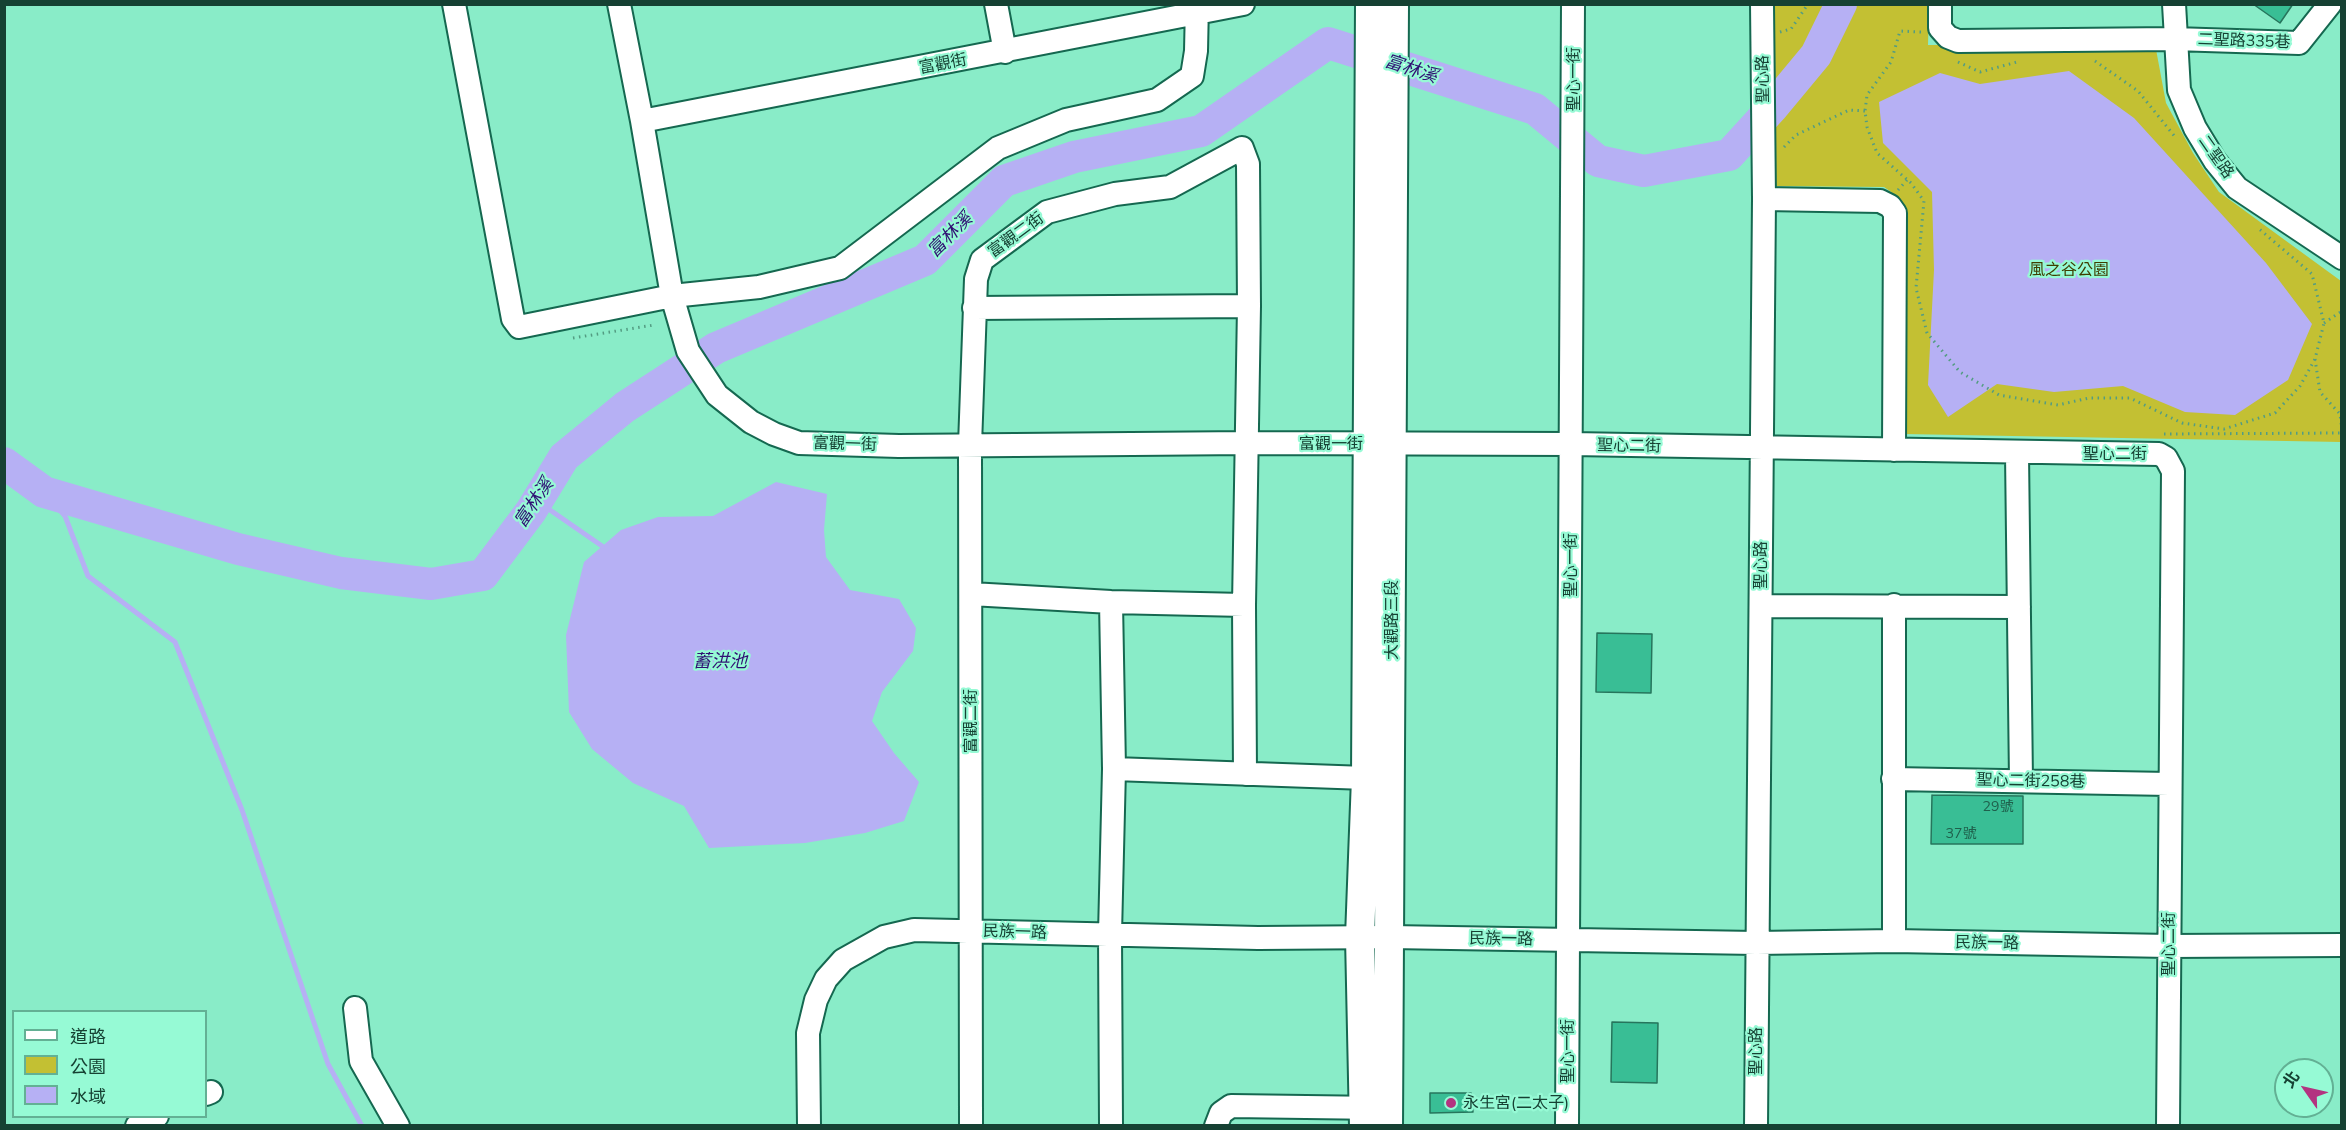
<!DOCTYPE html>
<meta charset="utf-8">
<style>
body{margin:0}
#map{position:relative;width:2346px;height:1130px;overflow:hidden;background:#89ecc8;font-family:Mulish,"Noto Sans TC",sans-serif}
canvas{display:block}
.frame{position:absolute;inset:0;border:6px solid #164133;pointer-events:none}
.legend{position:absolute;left:12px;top:1010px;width:195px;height:108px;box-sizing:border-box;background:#96fad5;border:2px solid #63b094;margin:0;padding:8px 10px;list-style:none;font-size:18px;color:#164133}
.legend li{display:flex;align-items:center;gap:12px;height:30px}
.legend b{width:30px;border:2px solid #63b094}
.north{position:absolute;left:2274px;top:1058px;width:60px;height:60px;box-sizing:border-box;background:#96fad5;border:2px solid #63b094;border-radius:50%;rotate:304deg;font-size:16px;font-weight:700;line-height:24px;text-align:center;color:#164133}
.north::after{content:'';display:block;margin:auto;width:21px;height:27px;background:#b33380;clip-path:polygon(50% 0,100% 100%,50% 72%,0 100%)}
</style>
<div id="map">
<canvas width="2346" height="1130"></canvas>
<div class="frame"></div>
<ul class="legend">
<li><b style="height:8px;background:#fff"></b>道路</li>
<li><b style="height:16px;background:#c3c033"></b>公園</li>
<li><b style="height:16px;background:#b6b0f4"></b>水域</li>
</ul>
<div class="north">北</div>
</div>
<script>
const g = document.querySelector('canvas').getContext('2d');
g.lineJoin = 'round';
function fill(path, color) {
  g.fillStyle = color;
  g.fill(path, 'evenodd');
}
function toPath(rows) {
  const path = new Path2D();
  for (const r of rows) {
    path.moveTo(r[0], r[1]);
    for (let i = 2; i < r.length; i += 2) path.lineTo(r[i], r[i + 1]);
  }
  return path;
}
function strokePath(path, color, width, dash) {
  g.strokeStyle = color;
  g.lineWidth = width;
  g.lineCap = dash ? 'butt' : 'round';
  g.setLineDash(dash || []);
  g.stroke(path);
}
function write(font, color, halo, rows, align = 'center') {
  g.font = font + ' Mulish,"Noto Sans TC",sans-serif';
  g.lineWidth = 4.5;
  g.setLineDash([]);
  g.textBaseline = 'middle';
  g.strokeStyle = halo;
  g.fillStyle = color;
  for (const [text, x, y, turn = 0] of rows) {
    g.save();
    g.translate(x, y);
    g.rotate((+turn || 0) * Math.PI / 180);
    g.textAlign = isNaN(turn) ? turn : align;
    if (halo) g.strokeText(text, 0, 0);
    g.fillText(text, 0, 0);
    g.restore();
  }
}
const green = toPath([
 [1775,5,1929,5,1928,45,2155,44,2166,103,2193,153,2219,192,2341,281,2341,442,1903,434,1902,205,1894,194,1884,187,1772,186]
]);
const water = toPath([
 [2069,71,2134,118,2266,263,2312,324,2288,380,2235,415,2185,412,2123,386,2054,392,1997,384,1948,417,1928,385,1934,270,1932,192,1883,143,1879,102,1940,73,1980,84],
 [776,482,827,494,824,530,826,557,850,590,899,599,916,628,913,651,882,692,872,721,894,753,919,782,904,821,865,833,805,843,709,848,684,806,633,783,592,749,569,712,566,635,584,562,621,530,658,517,713,516]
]);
const stream = toPath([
 [44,492,65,516,88,576,175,642,242,810,328,1064,362,1126],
 [537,501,602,546]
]);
const river = toPath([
 [4,463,44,492,238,549,341,573,431,584,483,575,531,511,564,457,625,407,716,348,925,260,1004,181,1074,157,1201,131,1328,43,1535,109,1598,161,1644,171,1729,155,1772,108,1816,55,1841,4]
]);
const building = toPath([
 [2253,4,2293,4,2280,23,2253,4],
 [1597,633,1652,634,1651,693,1596,692,1597,633],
 [1932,795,2023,796,2023,844,1931,844,1932,795],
 [1612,1022,1658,1023,1657,1083,1611,1082,1612,1022],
 [1430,1093,1471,1093,1473,1112,1430,1113,1430,1093]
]);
const path = toPath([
 [1780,32,1791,29,1806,7,1806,4],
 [1921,32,1900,31,1891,62,1867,95,1865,111,1867,127,1877,153,1911,183,1924,201,1916,288,1927,333,1960,372,1999,395,2058,405,2089,398,2130,398,2182,423,2224,429,2275,413,2300,386,2315,359,2324,323,2312,274,2258,228],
 [2095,61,2138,91,2176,138],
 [1958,62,1980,72,2017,62],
 [1784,147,1796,135,1849,110,1865,111],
 [1898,190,1907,180],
 [2324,323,2342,311],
 [573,338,654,325],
 [2315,359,2320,392,2340,414,2342,430],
 [2164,434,2342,433]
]);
const minor = toPath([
 [454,4,513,319,519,327,672,296,759,287,840,268,998,148,1066,120,1157,100,1192,76,1196,51,1197,4],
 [619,4,642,121,672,296,688,351,717,395,751,422,774,434,799,443,899,446,1248,443,1572,444,2159,454,2166,458,2173,471,2168,1126],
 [996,4,1005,52],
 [1940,4,1940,28,1948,37,1958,41,2174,39,2299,43,2330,4],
 [2174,4,2179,90,2195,128,2215,161,2237,188,2342,258],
 [642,121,1243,4],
 [1764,199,1880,201,1890,206,1895,213,1894,450],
 [974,308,1249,306],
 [2017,454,2021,781],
 [971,594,1111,602,1244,605],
 [1761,606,2019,607],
 [1114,769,1366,778],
 [1893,779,2169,784],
 [1894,941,1894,605],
 [355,1008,361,1061,398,1126],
 [206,1094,211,1092],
 [137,1126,157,1116],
 [809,1126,808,1033,816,1000,826,979,843,960,884,937,914,930,1258,938,1390,937,1756,943,1894,941,2169,946,2342,945],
 [971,1126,970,445,976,279,982,260,1047,212,1115,194,1170,187,1242,148,1248,164,1249,306,1244,605,1245,774],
 [1111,1126,1110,934,1114,769,1111,602],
 [1216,1126,1221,1113,1231,1106,1381,1108],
 [1567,1126,1573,4],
 [1756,1126,1764,199,1762,4]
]);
const major = toPath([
 [1364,1126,1360,937,1366,778,1370,4],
 [1388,1126,1394,4]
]);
const markers = [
 [1451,1103,6,"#b33380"]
];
const numberNames = [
 ["29號",1998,807],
 ["37號",1961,834]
];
const streetNames = [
 ["二聖路335巷",2244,41,2],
 ["富觀街",943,64,-11],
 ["聖心一街",1574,79,-90],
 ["聖心路",1763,79,-91],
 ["二聖路",2216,157,55],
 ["富觀二街",1016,235,-36],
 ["富觀一街",845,444,2],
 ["富觀一街",1331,444],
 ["聖心二街",1629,446,1],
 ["聖心二街",2115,454],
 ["聖心一街",1571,565,-90],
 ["聖心路",1761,565,-90],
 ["大觀路三段",1392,620,-90],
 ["富觀二街",971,721,-90],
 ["聖心二街258巷",2031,781,1],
 ["民族一路",1015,932,2],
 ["民族一路",1501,939,1],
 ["民族一路",1987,943,1],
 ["聖心二街",2169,944,-90],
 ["聖心一街",1568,1051,-90],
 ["聖心路",1756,1051,-90]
];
const parkNames = [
 ["風之谷公園",2069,270]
];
const poiNames = [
 ["永生宮(二太子)",1463,1103]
];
const waterNames = [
 ["富林溪",1411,69,18],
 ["富林溪",950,235,-45],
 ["富林溪",534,503,-56],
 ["蓄洪池",720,662]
];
fill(green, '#c3c033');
fill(water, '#b6b0f4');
strokePath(stream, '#b6b0f4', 5);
strokePath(river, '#b6b0f4', 32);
fill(building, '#39be95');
strokePath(building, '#26755c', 1.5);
strokePath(minor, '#156850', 26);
strokePath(major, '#156850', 32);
strokePath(path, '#539c82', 3, [1.5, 4.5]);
strokePath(minor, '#fff', 22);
strokePath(major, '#fff', 28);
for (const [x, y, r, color] of markers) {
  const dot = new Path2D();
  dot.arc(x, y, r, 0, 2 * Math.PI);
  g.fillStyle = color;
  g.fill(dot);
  strokePath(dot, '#96fad5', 2);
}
write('14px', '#1f604c', null, numberNames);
write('16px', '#164133', '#96fad5', streetNames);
write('16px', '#3f3e00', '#96fad5', parkNames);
write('16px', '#164133', '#96fad5', poiNames, 'left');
write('italic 18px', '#300f73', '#96fad5', waterNames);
</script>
